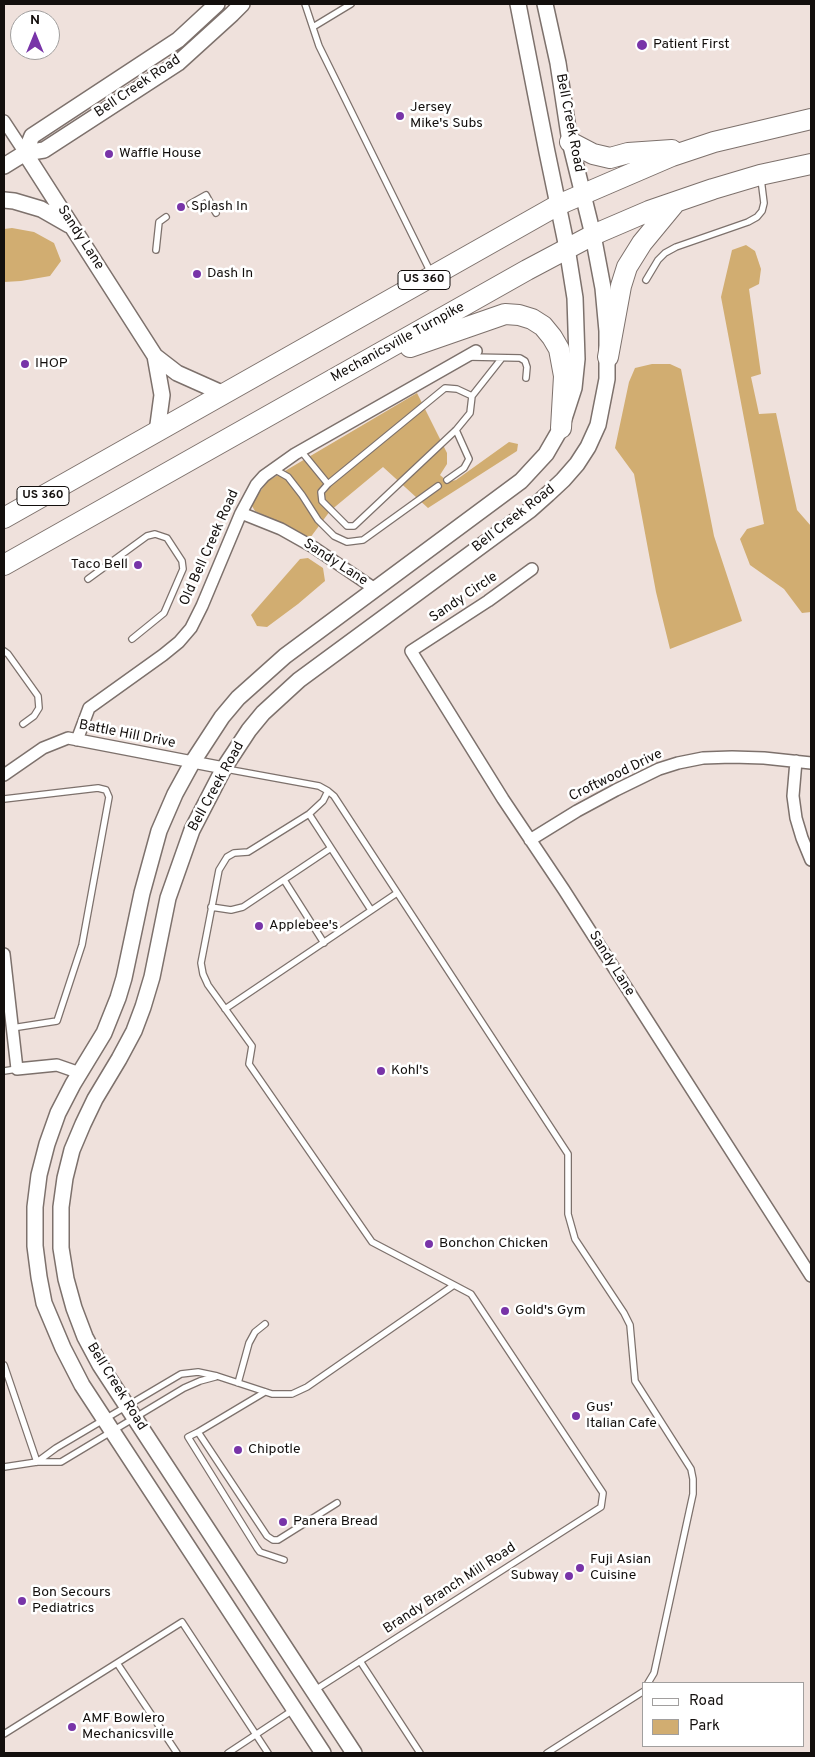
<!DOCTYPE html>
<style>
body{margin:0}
#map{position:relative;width:815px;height:1757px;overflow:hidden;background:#efe1dc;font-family:Overpass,sans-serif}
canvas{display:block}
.frame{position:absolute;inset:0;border:5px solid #130f0d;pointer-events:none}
.legend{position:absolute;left:642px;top:1682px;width:162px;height:65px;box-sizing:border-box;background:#fff;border:1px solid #a19f9e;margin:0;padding:6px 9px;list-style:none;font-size:15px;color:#130f0d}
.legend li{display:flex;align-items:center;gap:10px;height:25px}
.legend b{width:25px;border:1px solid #a19f9e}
.north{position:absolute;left:10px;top:10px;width:50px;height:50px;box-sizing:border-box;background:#fff;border:1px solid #a19f9e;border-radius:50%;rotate:0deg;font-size:14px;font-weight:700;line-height:20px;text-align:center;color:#130f0d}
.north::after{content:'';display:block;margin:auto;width:18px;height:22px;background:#7834a8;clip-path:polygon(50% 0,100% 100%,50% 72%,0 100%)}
</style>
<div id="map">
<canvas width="815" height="1757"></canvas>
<div class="frame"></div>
<ul class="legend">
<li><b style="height:6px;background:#fff"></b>Road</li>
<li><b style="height:14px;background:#d1ad71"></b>Park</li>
</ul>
<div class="north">N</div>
</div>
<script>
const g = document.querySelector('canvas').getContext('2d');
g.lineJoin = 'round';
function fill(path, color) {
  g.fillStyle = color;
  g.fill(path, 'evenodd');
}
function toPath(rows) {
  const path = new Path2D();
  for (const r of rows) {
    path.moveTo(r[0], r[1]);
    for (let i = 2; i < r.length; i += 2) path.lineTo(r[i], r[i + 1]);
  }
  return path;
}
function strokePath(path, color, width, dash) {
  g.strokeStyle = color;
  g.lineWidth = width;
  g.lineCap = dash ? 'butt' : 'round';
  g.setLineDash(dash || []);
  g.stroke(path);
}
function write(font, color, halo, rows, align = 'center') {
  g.font = font + ' Overpass,sans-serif';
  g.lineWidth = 5;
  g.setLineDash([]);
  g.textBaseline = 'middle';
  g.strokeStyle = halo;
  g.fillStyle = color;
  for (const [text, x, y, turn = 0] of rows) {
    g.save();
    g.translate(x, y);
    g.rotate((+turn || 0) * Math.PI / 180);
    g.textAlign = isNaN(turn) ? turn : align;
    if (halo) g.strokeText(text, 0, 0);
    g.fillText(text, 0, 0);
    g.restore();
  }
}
const green = toPath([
 [12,228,34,232,54,243,61,261,50,276,21,281,4,282,4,229],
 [746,245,755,251,761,269,759,284,749,289,761,374,751,377,759,414,776,413,797,510,811,526,811,612,802,613,784,589,750,565,740,539,747,529,764,524,721,297,732,250],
 [652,364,670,364,681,369,714,536,742,621,670,649,656,592,634,474,615,448,629,382,635,368],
 [417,393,447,453,447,464,440,475,448,482,456,480,509,442,518,444,517,451,428,508,383,467,330,511,310,538,255,511,252,506,253,501,268,481],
 [308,558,323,568,325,581,298,604,267,627,257,626,251,615,300,559]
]);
const lane = toPath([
 [305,4,319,46,431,273],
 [313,27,351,4],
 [190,204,206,195,216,213],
 [156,250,159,222,166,217],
 [646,280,658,260,665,253,676,247,748,222,757,217,762,211,764,203,761,179],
 [470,357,520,358,525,361,527,367,526,378],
 [472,396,457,389,445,388,328,484,321,492,322,501,347,526,354,526,456,430,470,413,472,396,502,358],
 [301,451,328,484],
 [274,469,288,477,302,495,318,520,334,536,347,542,363,540,438,486],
 [447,480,464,468,469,459,456,430],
 [88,579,147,536,155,534,167,538,182,561,183,569,164,613,132,639],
 [4,651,8,654,38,696,39,708,34,716,23,724],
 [226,769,319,786,328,791,334,796,568,1154,568,1214,575,1239,624,1313,630,1325,635,1381,691,1469,693,1479,693,1494,654,1673,648,1683],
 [328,791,323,801,309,814,248,852,234,853,227,857,219,870,201,963,203,974,208,985,252,1046,249,1064,372,1242,454,1285],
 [4,799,98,788,106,790,109,797,82,945,57,1021,12,1028],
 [309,814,331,848],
 [284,880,324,943],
 [211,907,231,910,243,907,331,848,371,910],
 [225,1009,397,893],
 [4,1071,17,1069],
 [4,1365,37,1462],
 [238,1383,249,1343,255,1332,265,1324],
 [265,1392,198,1432,267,1536,273,1540,278,1540,337,1503],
 [198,1432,188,1437,257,1548,260,1552,284,1560],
 [37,1462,56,1448,181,1374,198,1372,217,1376,272,1394,292,1394,307,1387,454,1285,471,1294,603,1493,601,1507,315,1690],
 [4,1467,37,1462,61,1462,184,1388,200,1381,215,1377],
 [360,1661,420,1753],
 [117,1663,182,1622,268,1753],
 [4,1734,117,1663,177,1753],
 [228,1753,293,1710],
 [547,1753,644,1691]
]);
const street = toPath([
 [4,121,25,153],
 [241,513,281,529,313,547,375,589],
 [532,569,488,601,411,651,503,799,564,890,811,1276],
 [77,740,89,708,163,655,179,642,191,628,202,606,241,513,256,485,264,476,295,454,476,351],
 [796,761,793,796,796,818,802,838,811,860],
 [4,775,43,748,68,738,224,768],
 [530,840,577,811,616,790,659,769,678,763,703,758,732,757,764,758,811,763],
 [4,954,17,1069,57,1065,80,1073]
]);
const secondary = toPath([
 [25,153,155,356,162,395,157,432],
 [25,153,32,136,178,40,217,4],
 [4,166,25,153,44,150,178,63,232,14,242,4],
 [4,200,14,201,41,209,69,225],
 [155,356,177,373,224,394],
 [323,1753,82,1385,63,1348,44,1303,39,1277,35,1246,35,1207,39,1175,47,1144,58,1113,73,1084,104,1033,118,998,124,978,142,893,159,831,175,794,192,763,222,717,238,698,285,656,521,481,546,454,561,428,574,388,577,359,575,298,567,248,547,152,518,4],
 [354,1753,100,1365,85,1337,74,1308,66,1279,61,1248,61,1207,65,1178,72,1150,83,1124,95,1099,119,1059,134,1031,143,1007,152,977,168,898,192,830,224,768,249,730,263,713,299,680,530,510,548,494,563,480,577,464,588,447,598,425,607,379,607,331,603,288,593,235,570,142,558,63,545,4]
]);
const highway = toPath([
 [570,142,593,154,610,158,628,153,672,150],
 [410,347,505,314,519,315,532,319,543,326,552,337,559,349,564,376,561,428],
 [608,357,621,286,627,267,642,243,675,203],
 [4,518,558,205,672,156,714,142,811,119],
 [4,565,527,270,593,235,649,211,713,189,760,175,811,164]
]);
const markers = [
 [642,45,6,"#7834a8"],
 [400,116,5,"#7834a8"],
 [109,154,5,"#7834a8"],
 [181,207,5,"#7834a8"],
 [197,274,5,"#7834a8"],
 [25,364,5,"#7834a8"],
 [138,565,5,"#7834a8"],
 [259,926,5,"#7834a8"],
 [381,1071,5,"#7834a8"],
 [429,1244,5,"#7834a8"],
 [505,1311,5,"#7834a8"],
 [576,1416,5,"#7834a8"],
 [238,1450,5,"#7834a8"],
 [283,1522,5,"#7834a8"],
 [580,1568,5,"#7834a8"],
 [569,1576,5,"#7834a8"],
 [22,1601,5,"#7834a8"],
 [72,1727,5,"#7834a8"]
];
const shields = [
 [424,280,52],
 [43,496,52]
];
const shieldNames = [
 ["US 360",424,280],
 ["US 360",43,496]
];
const poiNames = [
 ["Patient First",653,45],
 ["Jersey",410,108],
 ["Mike's Subs",410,124],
 ["Waffle House",119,154],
 ["Splash In",191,207],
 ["Dash In",207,274],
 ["IHOP",35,364],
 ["Taco Bell",128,565,"right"],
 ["Applebee's",269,926],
 ["Kohl's",391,1071],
 ["Bonchon Chicken",439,1244],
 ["Gold's Gym",515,1311],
 ["Gus'",586,1408],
 ["Italian Cafe",586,1424],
 ["Chipotle",248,1450],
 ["Panera Bread",293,1522],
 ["Fuji Asian",590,1560],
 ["Cuisine",590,1576],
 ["Subway",559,1576,"right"],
 ["Bon Secours",32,1593],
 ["Pediatrics",32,1609],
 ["AMF Bowlero",82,1719],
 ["Mechanicsville",82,1735]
];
const streetNames = [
 ["Bell Creek Road",138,87,-34],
 ["Bell Creek Road",569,123,79],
 ["Sandy Lane",80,238,57],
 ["Mechanicsville Turnpike",398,343,-29],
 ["Bell Creek Road",514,519,-38],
 ["Old Bell Creek Road",210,548,-66],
 ["Sandy Lane",335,563,33],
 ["Sandy Circle",464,598,-34],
 ["Battle Hill Drive",127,735,11],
 ["Croftwood Drive",616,776,-26],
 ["Bell Creek Road",217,787,-61],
 ["Sandy Lane",611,964,58],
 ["Bell Creek Road",116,1387,58],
 ["Brandy Branch Mill Road",450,1589,-33]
];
fill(green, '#d1ad71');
strokePath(lane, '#7d716c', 8);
strokePath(street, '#7d716c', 14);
strokePath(secondary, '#7d716c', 18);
strokePath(highway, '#7d716c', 22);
strokePath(lane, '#fff', 5.5);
strokePath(street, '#fff', 11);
strokePath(secondary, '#fff', 15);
strokePath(highway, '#fff', 20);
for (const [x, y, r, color] of markers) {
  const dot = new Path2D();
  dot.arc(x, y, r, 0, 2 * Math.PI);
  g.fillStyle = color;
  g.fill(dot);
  strokePath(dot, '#fff', 2);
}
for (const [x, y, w] of shields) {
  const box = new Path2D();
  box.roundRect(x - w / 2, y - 9.5, w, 19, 4);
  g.fillStyle = '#fff';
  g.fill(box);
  strokePath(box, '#130f0d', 1);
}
write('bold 12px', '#130f0d', null, shieldNames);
write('14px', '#130f0d', '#fff', poiNames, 'left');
write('14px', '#130f0d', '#fff', streetNames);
</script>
